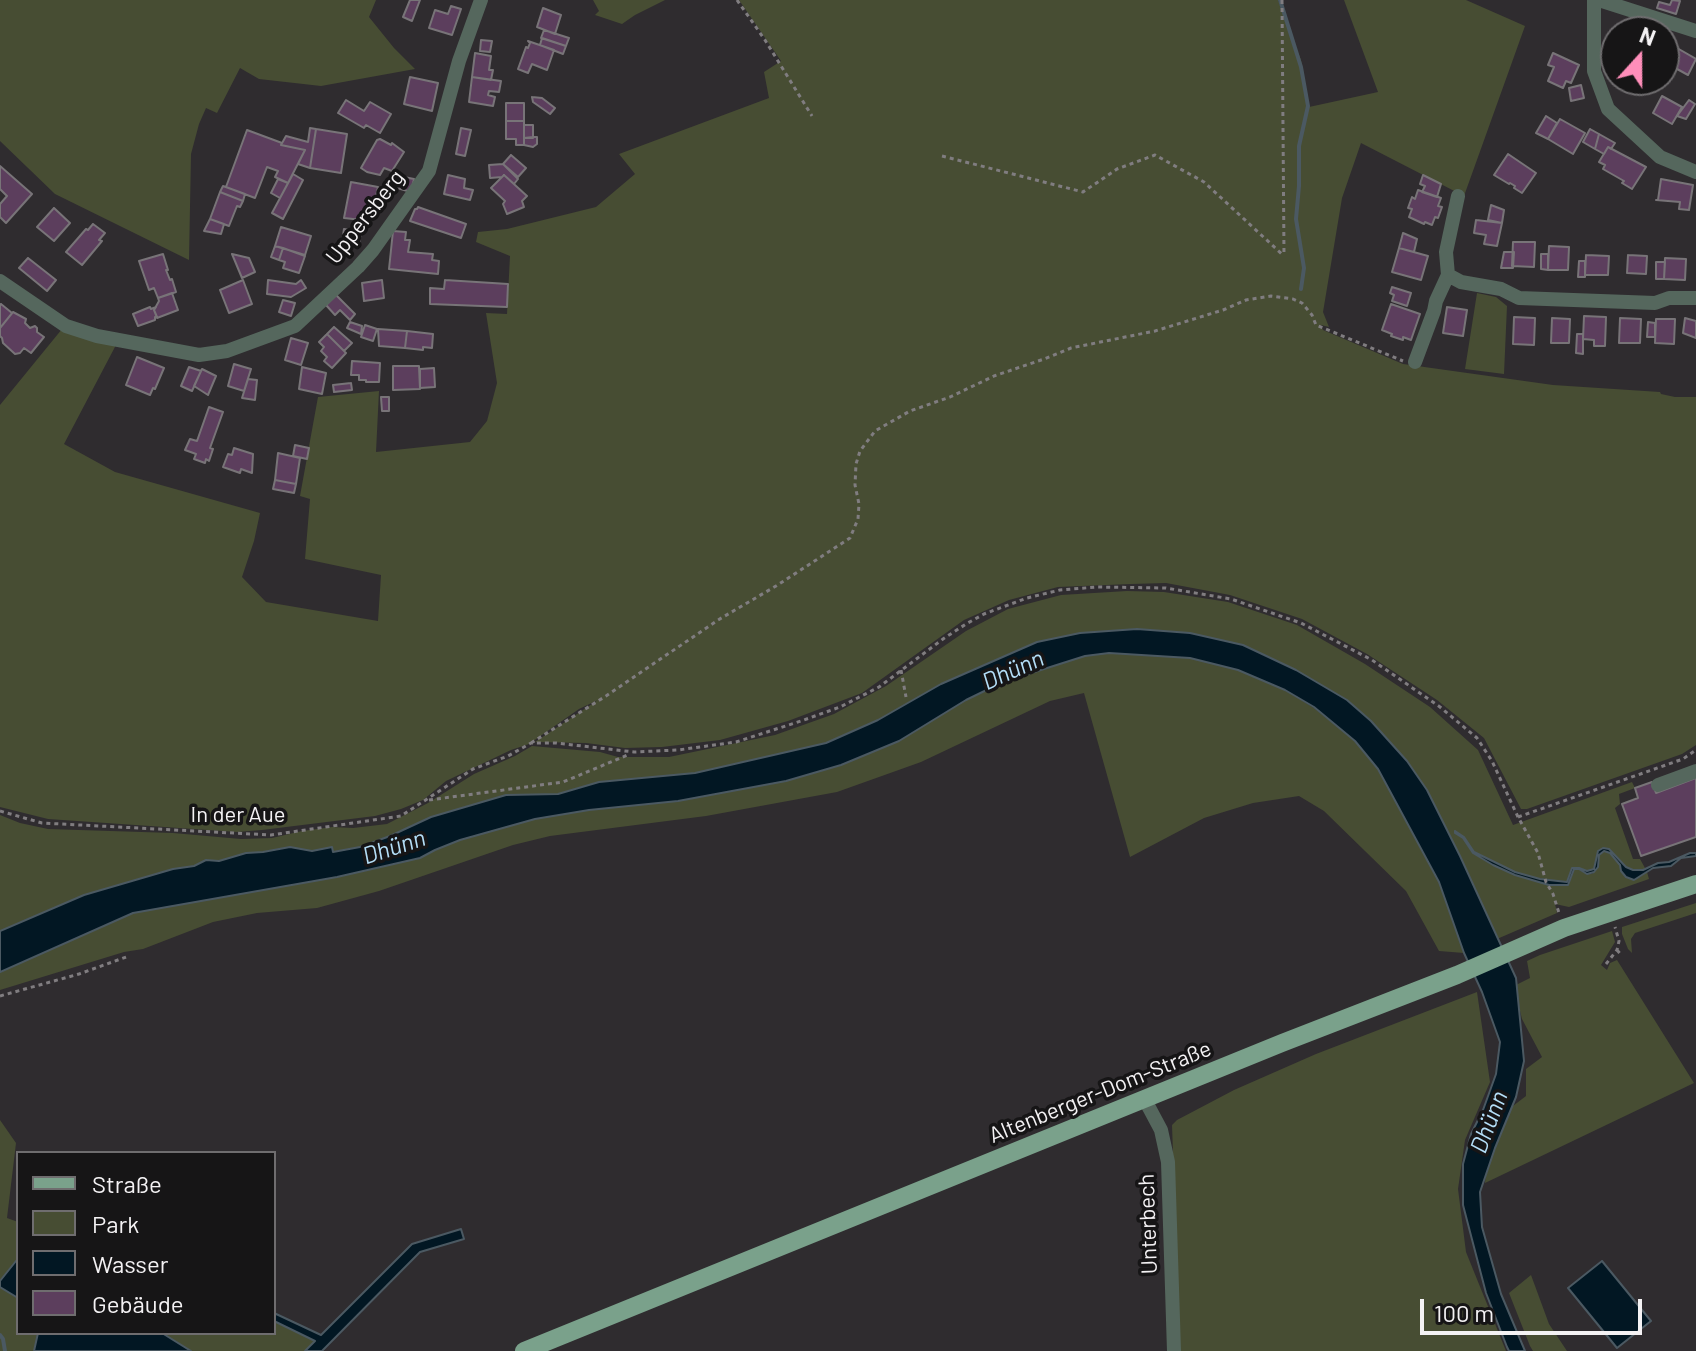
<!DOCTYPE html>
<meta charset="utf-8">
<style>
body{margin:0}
#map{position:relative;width:1696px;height:1351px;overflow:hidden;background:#2f2c2f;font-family:Barlow,sans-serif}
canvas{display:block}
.legend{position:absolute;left:16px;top:1151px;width:260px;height:184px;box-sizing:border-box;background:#161516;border:2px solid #6f6d6f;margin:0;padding:10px 14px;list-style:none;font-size:24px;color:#f4f2f4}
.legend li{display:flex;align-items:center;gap:16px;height:40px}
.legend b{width:40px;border:2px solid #6f6d6f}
.north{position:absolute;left:1600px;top:16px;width:80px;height:80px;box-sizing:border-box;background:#161516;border:2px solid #6f6d6f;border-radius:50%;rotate:21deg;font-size:22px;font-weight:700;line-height:32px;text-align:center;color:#f4f2f4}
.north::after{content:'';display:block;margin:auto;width:28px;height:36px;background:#ff8eba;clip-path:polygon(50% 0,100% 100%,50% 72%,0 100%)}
.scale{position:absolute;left:1420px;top:1299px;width:222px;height:36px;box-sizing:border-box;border:4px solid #f4f2f4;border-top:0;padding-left:10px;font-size:24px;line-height:28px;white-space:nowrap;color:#f4f2f4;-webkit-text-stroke:6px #161516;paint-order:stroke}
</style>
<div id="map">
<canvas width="1696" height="1351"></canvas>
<ul class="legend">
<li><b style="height:10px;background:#7aa18b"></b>Straße</li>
<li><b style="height:22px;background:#474d33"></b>Park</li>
<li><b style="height:22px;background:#021723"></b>Wasser</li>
<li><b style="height:22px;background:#5c3e5d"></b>Gebäude</li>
</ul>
<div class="north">N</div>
<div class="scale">100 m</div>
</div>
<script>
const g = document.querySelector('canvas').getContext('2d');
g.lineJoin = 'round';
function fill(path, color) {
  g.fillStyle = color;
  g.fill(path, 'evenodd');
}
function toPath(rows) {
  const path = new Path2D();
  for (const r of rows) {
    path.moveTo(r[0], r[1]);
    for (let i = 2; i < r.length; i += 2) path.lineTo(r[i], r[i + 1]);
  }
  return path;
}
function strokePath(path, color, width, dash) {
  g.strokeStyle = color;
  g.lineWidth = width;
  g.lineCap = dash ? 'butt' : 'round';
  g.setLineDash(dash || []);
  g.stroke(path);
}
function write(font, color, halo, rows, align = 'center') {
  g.font = font + ' Barlow,sans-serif';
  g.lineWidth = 7;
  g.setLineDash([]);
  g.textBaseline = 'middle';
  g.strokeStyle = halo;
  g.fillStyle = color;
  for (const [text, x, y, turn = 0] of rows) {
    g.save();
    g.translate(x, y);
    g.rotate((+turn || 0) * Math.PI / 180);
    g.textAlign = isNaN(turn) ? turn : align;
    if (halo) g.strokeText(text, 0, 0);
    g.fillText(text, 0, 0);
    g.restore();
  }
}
const green = toPath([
 [0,0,376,0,369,17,394,48,415,69,321,86,259,79,240,68,217,113,206,108,199,124,191,154,189,260,55,194,0,141],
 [593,0,665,0,635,15,622,24,595,15,599,11],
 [739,0,1278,0,1301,60,1309,107,1378,92,1344,0,1466,0,1525,26,1464,196,1361,143,1342,198,1323,312,1329,327,1321,325,1323,330,1403,364,1553,385,1660,392,1661,394,1675,397,1696,397,1696,745,1682,754,1527,809,1521,809,1484,738,1437,700,1367,654,1302,619,1230,595,1166,583,1131,584,1058,587,1009,600,964,620,862,693,788,721,720,740,662,747,625,748,586,743,535,742,598,700,579,709,529,744,511,750,446,781,423,800,401,809,375,816,262,830,237,832,48,819,0,807,0,405,62,329,116,345,64,444,115,472,260,513,254,541,242,577,266,602,378,621,381,575,305,559,310,499,300,496,318,397,379,391,376,452,470,442,487,421,497,383,486,313,507,314,510,256,476,242,478,232,507,229,596,207,635,174,619,154,769,98,764,72,781,61],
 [1477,293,1496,297,1507,306,1504,374,1465,369],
 [1127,591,1164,592,1228,602,1297,625,1365,664,1430,707,1478,750,1513,825,1632,782,1635,788,1619,794,1620,804,1615,808,1633,859,1640,859,1645,868,1643,870,1632,870,1626,867,1609,849,1598,851,1594,869,1591,871,1572,868,1567,882,1540,879,1515,872,1474,852,1464,837,1455,833,1463,838,1473,853,1515,875,1547,884,1568,885,1574,869,1578,869,1587,874,1592,874,1598,867,1599,855,1603,851,1610,853,1620,865,1621,871,1640,877,1647,872,1649,879,1569,907,1555,904,1557,913,1497,939,1460,856,1427,790,1407,761,1371,721,1347,700,1243,645,1190,633,1137,629,1080,633,826,743,695,773,599,782,558,794,506,795,431,817,390,836,360,847,333,852,332,847,312,851,290,847,263,852,246,853,219,861,206,860,194,866,173,869,84,895,0,931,0,815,20,823,48,829,173,833,241,839,272,838,302,831,332,827,353,828,387,824,428,803,474,774,515,756,532,746,600,752,618,757,669,757,775,735,834,714,886,686,966,631,1008,609,1061,595],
 [1109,653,1190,658,1238,670,1285,690,1314,708,1355,741,1378,769,1439,882,1464,953,1439,951,1406,891,1324,811,1299,796,1253,803,1204,818,1130,857,1084,693,1050,701,921,762,837,792,706,816,550,836,513,845,379,891,317,908,257,913,213,922,143,949,124,952,0,990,0,972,132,913,337,877,420,858,435,850,460,840,535,819,589,810,679,801,966,700,1003,682,1085,656],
 [1696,903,1696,913,1635,933,1631,939,1632,953,1628,949,1622,934,1622,927],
 [1612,931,1615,942,1601,965,1607,970,1610,963,1617,960,1694,1083,1485,1183,1487,1152,1505,1112,1526,1096,1526,1069,1542,1057,1522,1019,1514,986,1530,978,1527,961,1540,955],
 [1477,992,1490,1082,1465,1140,1458,1189,1466,1252,1506,1351,1180,1351,1172,1125,1177,1120,1234,1090,1316,1054],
 [0,1120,16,1143,7,1218,18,1222,18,1262,16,1261,0,1281],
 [1531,1275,1549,1324,1567,1351,1533,1351,1530,1346,1509,1293],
 [0,1287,18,1298,18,1333,38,1333,34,1351,0,1351],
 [274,1321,315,1341,305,1351,191,1351,162,1333,274,1333]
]);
const water = toPath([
 [1137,629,1190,633,1243,645,1296,670,1347,700,1371,721,1407,761,1427,790,1460,856,1516,978,1524,1061,1516,1097,1495,1148,1480,1192,1482,1227,1501,1294,1525,1351,1509,1351,1507,1347,1486,1293,1463,1205,1463,1164,1471,1134,1483,1110,1496,1074,1500,1042,1482,992,1464,953,1439,882,1378,769,1355,741,1314,707,1285,690,1238,670,1190,658,1109,653,1085,656,1003,682,966,700,899,741,841,765,786,781,678,801,589,810,535,819,460,840,435,850,420,858,337,877,133,913,0,972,0,931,84,895,173,869,194,866,206,860,219,861,246,853,263,852,290,847,312,851,332,847,333,852,360,847,390,836,431,817,506,795,558,794,599,782,695,773,826,743,878,720,941,684,1037,642,1080,633,1137,629],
 [1455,831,1464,837,1474,852,1515,872,1540,879,1567,882,1572,868,1579,868,1587,871,1594,869,1598,851,1603,848,1609,849,1626,867,1633,870,1643,870,1658,863,1669,862,1690,853,1696,853,1696,856,1681,858,1671,866,1653,868,1634,880,1626,877,1621,871,1620,865,1610,853,1604,851,1599,855,1598,867,1594,872,1587,874,1579,869,1574,869,1568,885,1549,885,1515,875,1493,865,1473,853,1463,838,1455,833,1455,831],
 [461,1229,464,1239,420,1252,322,1351,305,1351,315,1341,274,1321,274,1313,321,1335,412,1244,461,1229],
 [16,1261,18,1262,18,1298,0,1287,0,1281,16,1261],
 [1602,1261,1651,1321,1617,1348,1568,1288,1602,1261],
 [38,1333,162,1333,191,1351,34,1351,38,1333]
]);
const stream = toPath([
 [1280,0,1301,67,1308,106,1299,146,1299,186,1296,219,1304,268,1301,289],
 [0,1335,3,1339,5,1351]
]);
const building = toPath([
 [410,0,420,0,412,21,403,17,410,0],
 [1672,0,1680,1,1676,14,1657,8,1659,2,1670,5,1672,0],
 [451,6,461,9,452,35,429,28,435,10,448,14,451,6],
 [543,8,561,15,555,34,537,27,543,8],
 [544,30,569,38,566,46,541,38,544,30],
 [542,38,566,46,563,54,540,45,542,38],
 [481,40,492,41,490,52,480,51,481,40],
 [528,41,554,50,547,70,532,64,528,73,518,69,526,47,528,48,530,43,528,41],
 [1677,48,1696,59,1688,75,1668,64,1677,48],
 [475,53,491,56,489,70,493,70,491,80,472,77,475,53],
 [1553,53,1579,65,1571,83,1566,81,1563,88,1548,81,1554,67,1548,65,1553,53],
 [410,77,438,83,432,111,404,104,410,77],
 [472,77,501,81,499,92,489,91,488,95,495,97,493,106,469,102,472,77],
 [1581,85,1584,98,1571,101,1569,88,1581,85],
 [1662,96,1682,107,1672,124,1653,113,1662,96],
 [532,97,542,98,555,108,550,114,533,102,532,97],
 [346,100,364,111,370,102,391,114,380,133,366,125,364,128,338,113,346,100],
 [1689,100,1695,104,1686,119,1677,116,1689,100],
 [506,103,524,103,524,121,506,121,506,103],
 [1546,116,1557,123,1548,139,1536,133,1546,116],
 [1560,119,1585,133,1573,154,1548,139,1560,119],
 [506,121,524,121,524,145,516,145,516,139,506,139,506,121],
 [524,125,533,125,533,138,524,138,524,125],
 [310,128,316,129,310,168,298,164,305,150,281,145,286,136,308,142,310,128],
 [461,128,471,130,465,156,456,154,461,128],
 [316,129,347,134,341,173,310,168,316,129],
 [1590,129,1599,134,1595,149,1583,142,1590,129],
 [247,130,282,143,281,145,305,150,288,183,275,177,278,171,267,167,255,198,226,187,247,130],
 [1599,134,1615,143,1611,149,1608,147,1604,154,1595,149,1599,134],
 [533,137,537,137,537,144,533,147,524,145,524,138,533,137],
 [380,139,391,145,392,143,404,152,392,171,384,168,380,175,367,172,361,168,377,140,380,139],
 [1608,147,1646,167,1632,189,1622,183,1624,181,1603,169,1605,165,1599,162,1608,147],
 [1508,154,1536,173,1522,193,1514,188,1515,186,1510,183,1509,184,1494,175,1508,154],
 [511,155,526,168,518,177,503,164,511,155],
 [503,164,518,179,514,184,504,175,502,177,490,178,489,165,503,164],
 [0,166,32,194,6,223,0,217,0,204,7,196,0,189,0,166],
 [293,174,303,180,283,219,272,213,293,174],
 [448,175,465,179,464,188,473,190,470,200,444,194,448,175],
 [504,175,527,196,522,201,524,207,507,214,503,204,505,201,491,188,504,175],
 [1423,175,1441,184,1437,197,1422,192,1425,186,1420,184,1423,175],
 [399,176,414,179,411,192,397,188,399,176],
 [278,179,288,183,280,198,271,193,278,179],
 [1661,179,1693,185,1689,210,1679,209,1680,202,1656,200,1658,200,1661,179],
 [351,182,378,187,371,221,344,218,351,182],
 [223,186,245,194,243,201,220,192,223,186],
 [1418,190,1441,198,1438,206,1442,207,1438,218,1435,217,1432,225,1425,222,1424,224,1409,217,1412,209,1408,208,1412,197,1415,199,1418,190],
 [220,192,243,201,240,207,237,206,229,226,210,219,220,192],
 [1491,205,1504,210,1502,223,1488,220,1491,205],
 [418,207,466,224,461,238,410,221,415,209,417,209,418,207],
 [54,208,70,223,54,241,37,227,54,208],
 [210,219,224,224,221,234,204,231,210,219],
 [1476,220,1502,223,1497,246,1484,244,1486,235,1474,233,1476,220],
 [93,224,105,233,99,240,102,241,82,265,66,252,86,229,88,230,93,224],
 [281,227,311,236,305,255,275,246,281,227],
 [344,229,361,232,359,244,342,242,344,229],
 [393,231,406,232,405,240,410,240,408,252,433,254,432,260,439,261,438,274,389,269,393,231],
 [1403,233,1417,239,1414,252,1399,248,1403,233],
 [1513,242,1535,242,1534,267,1512,266,1513,242],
 [275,246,283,248,279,260,271,257,275,246],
 [1549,246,1569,247,1568,270,1548,270,1549,246],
 [283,248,305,256,299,273,283,268,285,262,279,260,283,248],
 [1399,248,1428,256,1421,280,1392,272,1399,248],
 [1504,252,1514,252,1513,268,1501,268,1504,252],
 [163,254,168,270,166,270,170,280,172,279,176,292,158,298,154,288,149,290,139,261,163,254],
 [232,254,249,258,255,272,242,278,232,254],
 [1541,254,1548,254,1548,270,1541,269,1541,254],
 [1586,255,1609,256,1608,275,1585,275,1586,255],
 [1628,255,1647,256,1646,274,1627,273,1628,255],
 [28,258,56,280,47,291,19,268,28,258],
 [1665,258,1686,259,1685,280,1664,279,1665,258],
 [1579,261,1585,261,1585,277,1578,277,1579,261],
 [1656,262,1665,262,1664,279,1656,279,1656,262],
 [243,280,252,304,229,313,220,290,243,280],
 [268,280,296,284,301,280,306,288,291,297,267,294,268,280],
 [382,280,384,298,364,301,362,283,382,280],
 [445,280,508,284,507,307,430,304,430,288,444,289,445,280],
 [1392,287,1411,293,1407,306,1392,301,1394,295,1390,293,1392,287],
 [172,293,178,310,157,318,154,310,159,301,158,298,172,293],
 [336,295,355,314,350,320,340,310,335,315,326,305,336,295],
 [283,300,295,303,291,316,279,312,283,300],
 [1,304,12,313,0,328,0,305,1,304],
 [1391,304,1420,314,1411,340,1403,337,1403,340,1391,336,1392,334,1382,330,1391,304],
 [150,307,151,309,156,307,154,310,157,317,155,317,155,320,138,326,133,314,150,307],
 [1447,307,1467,310,1463,336,1443,333,1447,307],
 [13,312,26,319,25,323,30,328,35,326,37,328,37,332,44,337,31,353,24,348,20,353,15,354,3,343,2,338,0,336,0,328,13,312],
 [1584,316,1606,317,1605,346,1594,346,1594,340,1583,339,1584,316],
 [1514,317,1535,318,1534,345,1513,344,1514,317],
 [1552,318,1570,319,1569,343,1551,343,1552,318],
 [1620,318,1641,319,1640,343,1619,343,1620,318],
 [1685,318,1696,321,1696,338,1683,333,1685,318],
 [1656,319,1675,319,1674,344,1655,343,1656,319],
 [350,322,362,326,361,334,347,328,350,322],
 [1648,322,1655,323,1655,337,1647,337,1648,322],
 [365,325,377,329,373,341,361,337,365,325],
 [334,327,352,343,344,351,327,334,334,327],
 [378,329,407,331,405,348,379,346,378,329],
 [407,331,433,334,432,348,423,347,423,350,405,348,407,331],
 [327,334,346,353,332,368,324,361,327,357,321,351,324,347,319,342,327,334],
 [1577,334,1583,334,1583,354,1576,353,1577,334],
 [291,338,308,343,301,365,285,360,291,338],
 [137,357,164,368,155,389,153,388,150,395,126,385,137,357],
 [352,361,380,363,379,382,366,382,366,380,359,380,359,375,351,375,352,361],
 [234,364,251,369,244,391,228,386,234,364],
 [393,366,419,366,420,389,393,390,393,366],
 [189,367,201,371,192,391,181,386,189,367],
 [302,367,326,373,322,394,299,389,302,367],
 [434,368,435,387,420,388,420,369,434,368],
 [202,369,216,376,208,395,194,386,202,369],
 [248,379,257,380,255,400,242,398,248,379],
 [351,383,352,390,334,392,333,385,351,383],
 [381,397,389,397,389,411,382,411,381,397],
 [209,407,223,412,210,448,213,449,209,461,206,459,205,463,194,459,196,454,185,450,190,439,197,441,209,407],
 [295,445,309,448,307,459,293,456,295,445],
 [234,448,253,454,252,473,241,469,240,473,223,467,228,454,232,455,234,448],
 [278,453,300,458,296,484,275,480,278,453],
 [275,480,296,484,294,493,273,489,275,480],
 [1696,778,1696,837,1641,856,1622,804,1638,798,1635,788,1652,782,1656,793,1696,778]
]);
const path = toPath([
 [737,0,765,40,812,116],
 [1282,0,1284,256],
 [942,156,1083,192,1117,169,1155,155,1204,182,1284,256],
 [901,670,906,697],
 [531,743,606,696,718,620,776,586,850,538,858,519,859,504,855,485,856,464,860,451,875,431,910,411,950,397,994,376,1044,359,1071,348,1155,331,1223,310,1246,300,1271,296,1293,299,1302,303,1312,315,1316,325,1403,361],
 [429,800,563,782,630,754],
 [0,811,42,823,271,835,401,816,473,769,508,756,531,743,556,743,634,752,678,750,736,742,801,721,840,707,879,687,943,639,966,624,984,614,1027,598,1060,590,1097,587,1166,588,1231,599,1301,623,1372,660,1440,707,1477,738,1492,761,1518,817,1538,853,1546,882,1553,894,1559,913],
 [1518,817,1683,759,1696,750],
 [1617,950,1622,956],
 [1606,964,1617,950,1619,941,1615,927],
 [0,996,79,974,129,956]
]);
const minor = toPath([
 [1594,0,1594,71,1608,109,1660,157,1696,172],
 [1599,0,1696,31],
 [1448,275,1461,282,1501,289,1519,298,1655,303,1669,298,1696,298],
 [0,281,66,326,97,336,199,355,227,351,295,326,358,267,373,250,429,171,459,61,481,0],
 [1415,362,1434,311,1436,301,1448,275,1446,252,1458,196],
 [1658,785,1696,771],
 [1145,1100,1161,1130,1168,1162,1174,1351]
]);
const major = toPath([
 [524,1351,1282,1043,1457,975,1564,928,1696,884]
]);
const streetNames = [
 ["Uppersberg",365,217,-52],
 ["In der Aue",238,815],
 ["Altenberger-Dom-Straße",1100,1092,-22],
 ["Unterbech",1148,1224,-92]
];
const waterNames = [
 ["Dhünn",1013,670,-24],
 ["Dhünn",394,847,-18],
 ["Dhünn",1489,1122,-69]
];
fill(green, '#474d33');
fill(water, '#021723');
strokePath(water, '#4b5962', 2);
strokePath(stream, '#4b5962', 4);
fill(building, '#5c3e5d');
strokePath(building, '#787478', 2);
strokePath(path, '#807d80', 3, [4, 4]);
strokePath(minor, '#55675d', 14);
strokePath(major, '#7aa18b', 18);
write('22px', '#f4f2f4', '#161516', streetNames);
write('italic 24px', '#b4def7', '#161516', waterNames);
</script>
